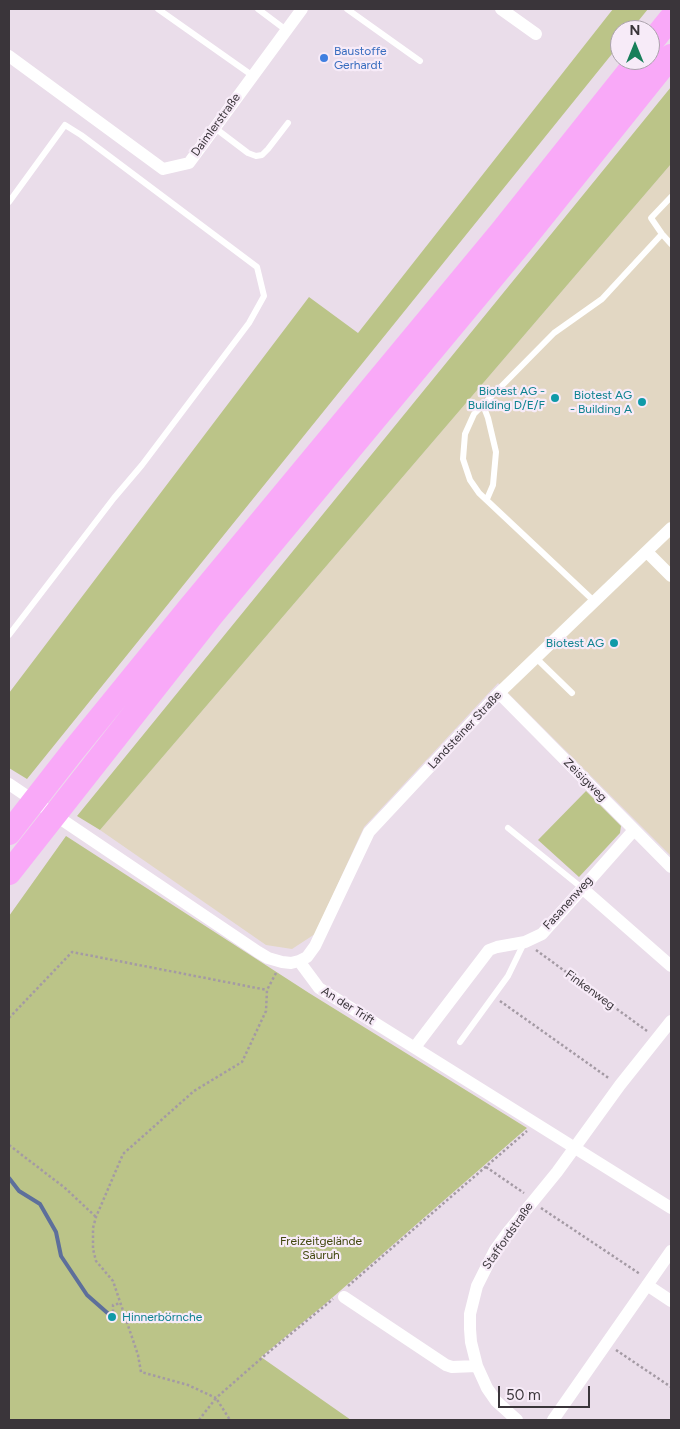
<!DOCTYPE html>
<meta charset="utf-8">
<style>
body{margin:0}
#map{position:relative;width:680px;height:1429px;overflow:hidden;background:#eaddea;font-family:Figtree,sans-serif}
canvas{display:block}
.frame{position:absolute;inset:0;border:10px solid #3a353a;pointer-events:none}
.north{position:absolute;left:610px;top:20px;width:50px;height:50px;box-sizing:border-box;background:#f7ebf8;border:1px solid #aba2ac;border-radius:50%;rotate:0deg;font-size:14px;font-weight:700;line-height:20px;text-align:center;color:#3a353a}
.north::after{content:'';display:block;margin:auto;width:18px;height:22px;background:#187f5a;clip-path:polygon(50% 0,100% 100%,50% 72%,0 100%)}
.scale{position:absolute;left:498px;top:1386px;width:92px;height:22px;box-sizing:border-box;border:2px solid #3a353a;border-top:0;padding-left:6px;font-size:15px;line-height:18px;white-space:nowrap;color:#3a353a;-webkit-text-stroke:4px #f7ebf8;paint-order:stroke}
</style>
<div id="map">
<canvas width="680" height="1429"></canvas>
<div class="frame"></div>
<div class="north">N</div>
<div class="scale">50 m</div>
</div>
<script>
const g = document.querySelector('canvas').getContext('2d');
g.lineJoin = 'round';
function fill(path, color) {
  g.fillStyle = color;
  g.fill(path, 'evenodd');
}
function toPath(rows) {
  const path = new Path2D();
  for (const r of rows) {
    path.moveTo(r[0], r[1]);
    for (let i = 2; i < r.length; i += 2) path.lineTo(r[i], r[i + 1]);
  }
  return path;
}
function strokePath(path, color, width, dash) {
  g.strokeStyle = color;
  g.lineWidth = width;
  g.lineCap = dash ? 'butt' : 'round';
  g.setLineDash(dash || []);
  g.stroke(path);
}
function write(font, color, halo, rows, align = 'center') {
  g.font = font + ' Figtree,sans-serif';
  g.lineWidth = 4.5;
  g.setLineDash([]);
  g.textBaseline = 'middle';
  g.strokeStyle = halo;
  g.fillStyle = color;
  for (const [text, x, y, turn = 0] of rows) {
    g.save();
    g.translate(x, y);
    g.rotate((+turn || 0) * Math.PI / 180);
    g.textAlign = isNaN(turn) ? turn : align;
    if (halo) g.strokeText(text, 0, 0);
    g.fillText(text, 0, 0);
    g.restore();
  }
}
const commercial = toPath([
 [671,164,671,856,498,683,364,827,315,934,292,949,266,945,100,830]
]);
const green = toPath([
 [613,9,648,9,631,30,620,30,620,44,27,779,9,768,9,693,309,297,358,333],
 [671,87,671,164,100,830,77,816],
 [586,791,621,826,620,833,579,877,538,840],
 [66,836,309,993,527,1128,325,1304,261,1357,351,1420,9,1420,9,916]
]);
const stream = toPath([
 [9,1178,19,1191,40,1204,56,1232,61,1256,87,1295,112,1317]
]);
const path = toPath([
 [536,950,647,1031],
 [276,973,267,990,266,1011,242,1062,194,1091,123,1154,96,1217,93,1228,93,1249,96,1261,113,1281,138,1355,141,1372,188,1385,216,1398,264,1356,333,1299],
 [500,1001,610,1079],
 [9,1018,72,952,267,990],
 [9,1145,65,1188,96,1217],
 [486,1167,524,1193],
 [541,1208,640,1274],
 [348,1286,527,1131],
 [113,1317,113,1305,121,1303],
 [616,1350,671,1387],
 [199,1420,216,1398,230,1420]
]);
const service = toPath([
 [158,9,253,76],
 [258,9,286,30],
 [347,9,420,61],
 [215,128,248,153,256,156,262,155,268,149,288,123],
 [671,197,651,218,662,234,671,244],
 [9,202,65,125,81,135,257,267,264,296,249,323,142,465,114,498,9,635],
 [483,405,488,418,496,452,493,485,487,499],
 [595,602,479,493,470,480,463,459,465,434,474,414,554,333,602,299,662,234],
 [536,658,572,693],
 [508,828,582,888],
 [460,1042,508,976,524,943]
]);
const minor = toPath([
 [501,9,536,34],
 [9,56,163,169,189,163,302,9],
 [647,552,671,576],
 [499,693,671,867],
 [9,784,258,952,268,958,282,962,291,963,299,961,307,957,315,946,369,832,499,693,671,528],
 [582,888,671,966],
 [299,961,319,988,671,1208],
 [415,1047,489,950,497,947,525,942,542,934,634,830],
 [647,1285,671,1301],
 [344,1297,446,1365,452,1367,477,1366],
 [517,1420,496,1401,487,1388,477,1366,471,1342,470,1329,470,1314,477,1286,495,1250,508,1232,557,1172,620,1085,671,1021],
 [553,1420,671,1251]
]);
const motorway = toPath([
 [650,44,671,18],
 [9,833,73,751,190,607,501,232,638,60],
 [9,873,212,615,522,242,671,56]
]);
const markers = [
 [324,58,5,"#3f7fe0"],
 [555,398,5,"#0f9aa8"],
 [642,402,5,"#0f9aa8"],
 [614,643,5,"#0f9aa8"],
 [112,1317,5,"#0f9aa8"]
];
const shopNames = [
 ["Baustoffe",334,51],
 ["Gerhardt",334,65]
];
const streetNames = [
 ["Daimlerstraße",216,125,-54],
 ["Landsteiner Straße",465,730,-47],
 ["Zeisigweg",585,780,45],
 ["Fasanenweg",568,903,-48],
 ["Finkenweg",590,990,36],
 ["An der Trift",348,1006,32],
 ["Staffordstraße",508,1236,-55]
];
const cultureNames = [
 ["Biotest AG -",545,391],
 ["Building D/E/F",545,405],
 ["Biotest AG",632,395],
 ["- Building A",632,409],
 ["Biotest AG",604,643],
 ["Hinnerbörnche",122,1317,"left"]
];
const parkNames = [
 ["Freizeitgelände",321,1241],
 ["Säuruh",321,1255]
];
fill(commercial, '#e2d7c3');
fill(green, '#bbc488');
strokePath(stream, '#5d6f9b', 4);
strokePath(path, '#a49aa4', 2.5, [2.5, 2.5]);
strokePath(service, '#fff', 6);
strokePath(minor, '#fff', 12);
strokePath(motorway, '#f9a9f8', 24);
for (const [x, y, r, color] of markers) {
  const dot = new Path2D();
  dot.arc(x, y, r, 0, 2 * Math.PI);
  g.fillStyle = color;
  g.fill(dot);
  strokePath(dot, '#f7ebf8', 2);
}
write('12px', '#366cbe', '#f7ebf8', shopNames, 'left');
write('12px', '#3a353a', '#f7ebf8', streetNames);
write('12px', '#0d838f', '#f7ebf8', cultureNames, 'right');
write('12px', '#42480f', '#f7ebf8', parkNames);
</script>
